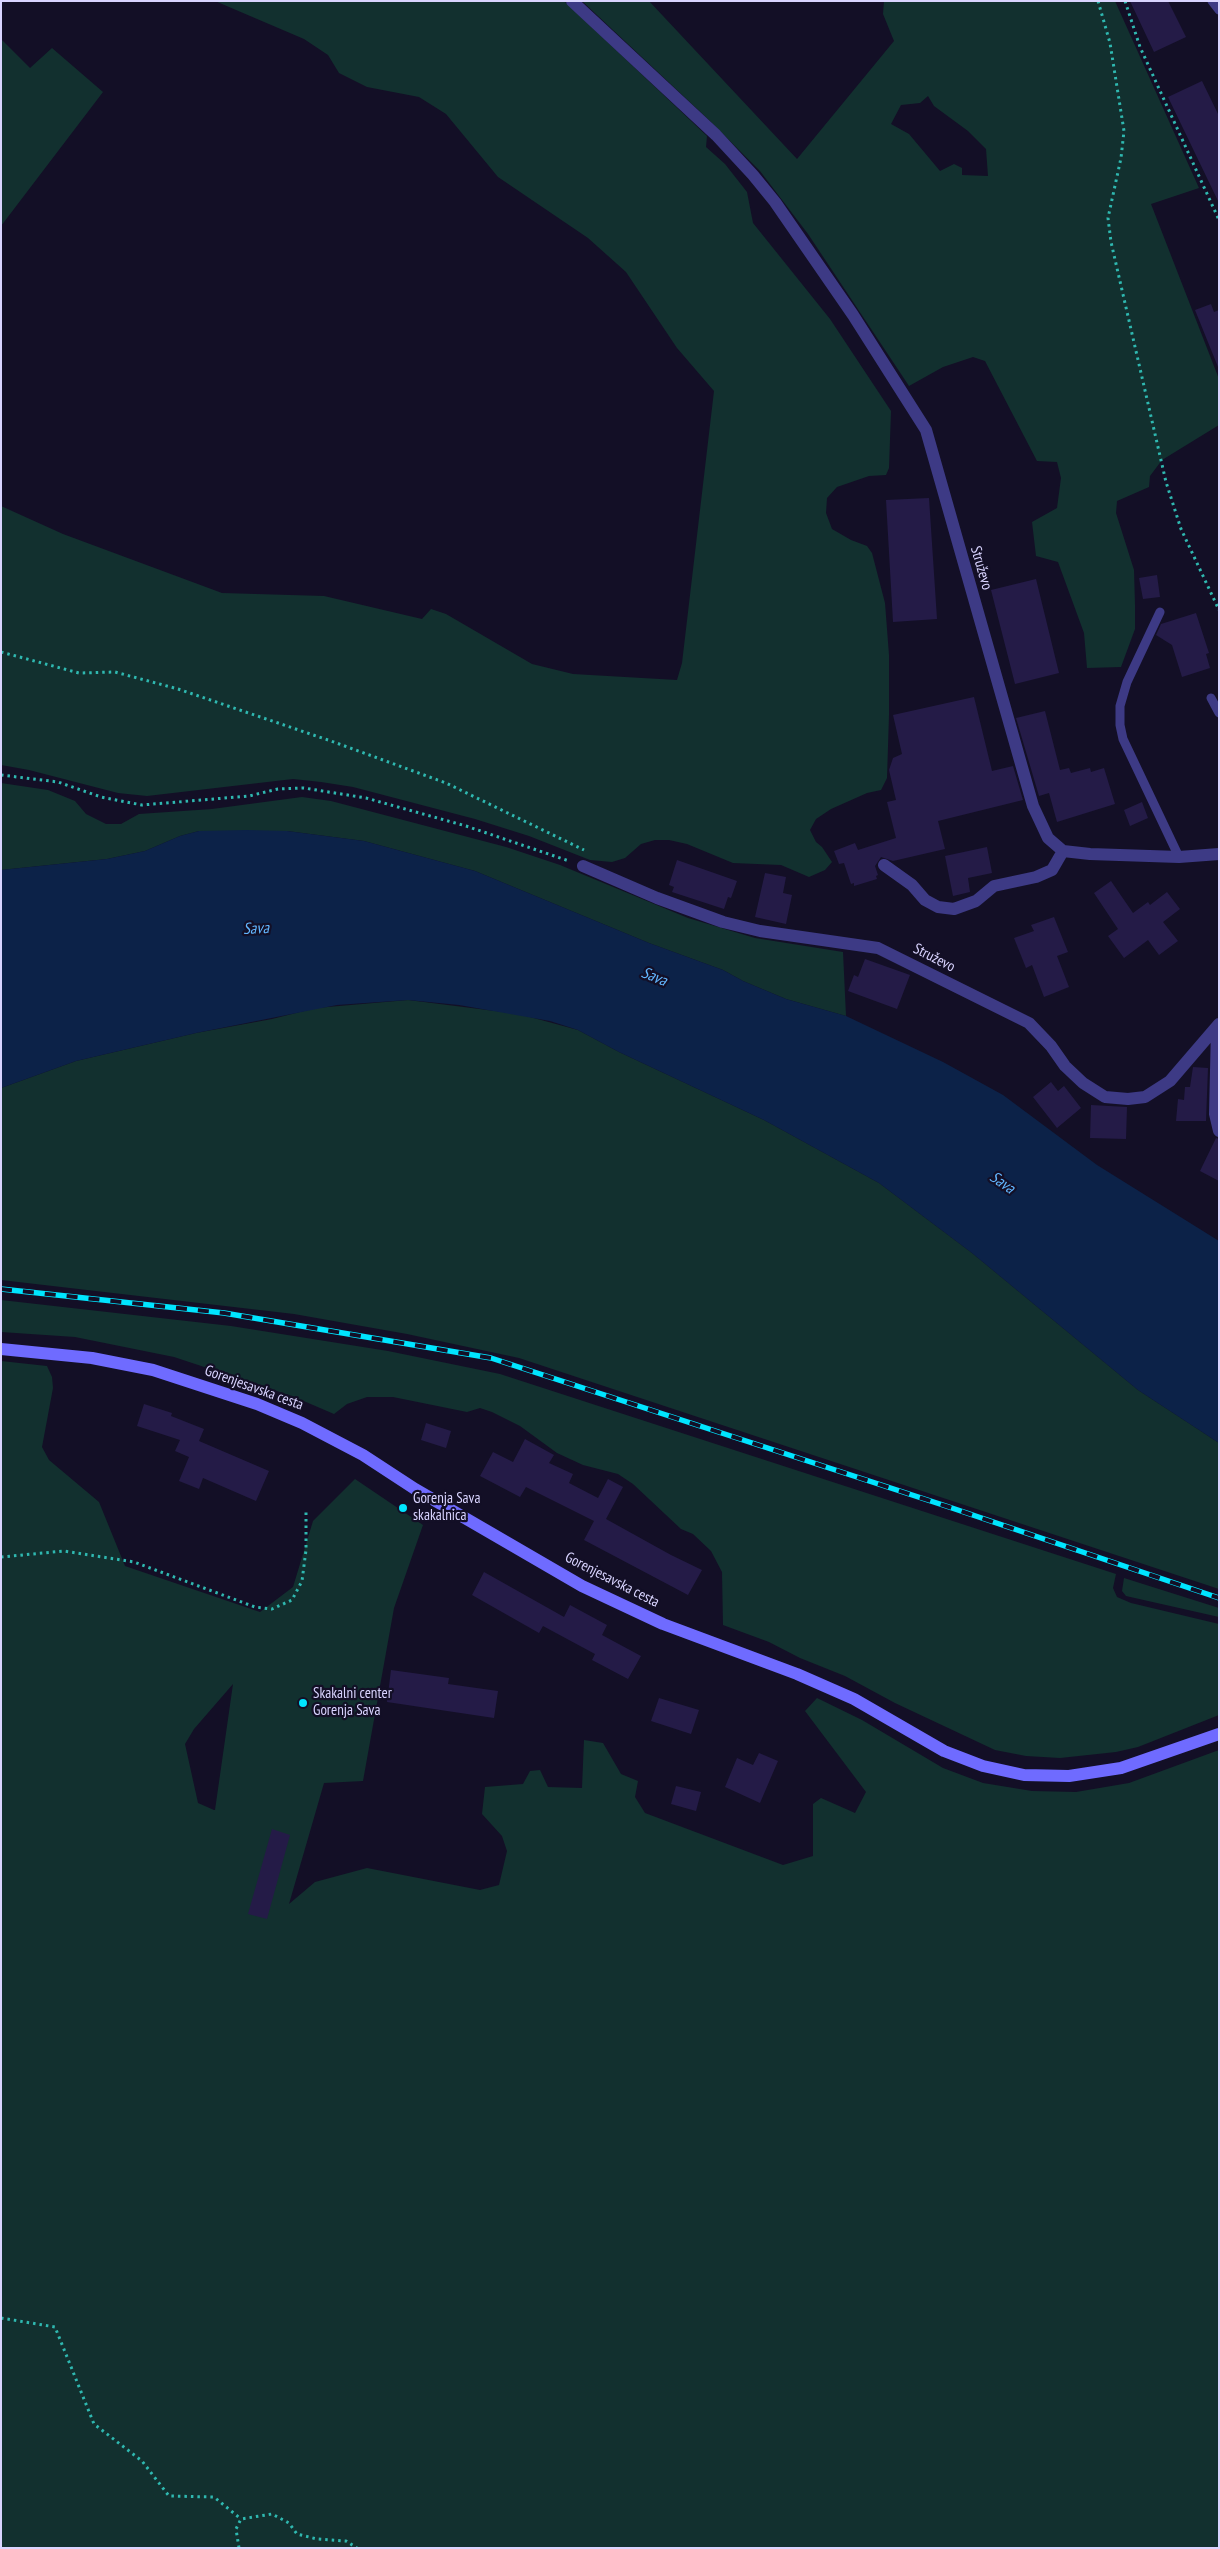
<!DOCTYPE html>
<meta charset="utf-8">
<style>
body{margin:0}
#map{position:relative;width:1220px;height:2549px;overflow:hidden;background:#130f26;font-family:"PT Sans Narrow",sans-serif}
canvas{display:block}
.frame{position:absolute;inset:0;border:2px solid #d9d4ff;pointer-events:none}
</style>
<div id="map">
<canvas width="1220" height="2549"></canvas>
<div class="frame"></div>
</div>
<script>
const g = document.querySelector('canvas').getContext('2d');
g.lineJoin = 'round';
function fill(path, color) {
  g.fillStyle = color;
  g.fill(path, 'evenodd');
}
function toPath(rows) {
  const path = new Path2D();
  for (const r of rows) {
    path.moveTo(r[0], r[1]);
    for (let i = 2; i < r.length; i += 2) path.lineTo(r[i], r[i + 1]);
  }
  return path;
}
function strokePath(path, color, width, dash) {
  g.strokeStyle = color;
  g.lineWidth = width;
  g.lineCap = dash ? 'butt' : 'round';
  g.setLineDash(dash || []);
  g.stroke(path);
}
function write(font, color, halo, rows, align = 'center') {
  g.font = font + ' "PT Sans Narrow",sans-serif';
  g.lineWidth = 4.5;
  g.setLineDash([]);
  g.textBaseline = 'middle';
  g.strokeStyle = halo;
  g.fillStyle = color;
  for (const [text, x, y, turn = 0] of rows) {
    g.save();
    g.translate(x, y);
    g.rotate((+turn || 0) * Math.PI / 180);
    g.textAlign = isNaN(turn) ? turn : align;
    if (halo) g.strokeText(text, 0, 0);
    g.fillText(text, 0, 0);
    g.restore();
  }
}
const green = toPath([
 [215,1,564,1,707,136,706,147,725,164,747,192,753,223,830,319,891,411,889,468,886,475,869,476,837,487,827,498,826,513,832,529,851,540,867,546,872,553,885,603,889,655,889,715,887,778,881,790,867,793,831,809,816,819,810,830,816,842,822,847,832,862,825,870,809,877,781,865,733,863,687,844,669,840,655,840,641,844,625,858,612,862,590,860,529,836,475,819,353,787,321,782,293,779,147,796,118,793,29,770,1,765,1,506,63,534,222,593,324,596,422,619,431,609,446,614,532,664,573,674,677,680,682,663,714,391,677,348,626,272,588,238,498,177,446,114,419,97,367,87,339,73,328,55,304,39],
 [582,1,649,1,797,159,894,41,883,14,884,1,1115,1,1199,188,1151,204,1219,379,1219,425,1162,460,1150,476,1149,487,1117,501,1116,513,1134,570,1135,605,1135,629,1121,667,1087,668,1084,633,1058,562,1036,556,1032,522,1057,508,1061,478,1057,462,1037,461,985,361,973,357,943,367,909,386,808,234,760,171,709,120],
 [928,96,934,106,968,131,986,149,988,176,962,175,962,168,954,164,940,171,909,134,891,124,901,105,920,103],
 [1,39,30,68,52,48,103,92,1,226],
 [1,783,48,790,75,801,86,814,106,824,121,824,139,814,212,809,302,797,331,801,506,847,560,865,688,918,755,938,843,952,846,1016,786,999,743,981,723,970,649,943,475,871,364,841,287,831,199,831,180,836,145,851,107,859,1,870],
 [408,1000,519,1014,578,1030,619,1052,764,1120,879,1183,972,1253,1138,1390,1219,1443,1219,1589,519,1358,407,1334,294,1314,1,1280,1,1088,76,1061,196,1033,272,1019,316,1008],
 [1,1300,231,1326,388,1351,500,1374,1116,1574,1113,1588,1117,1597,1131,1603,1219,1624,1219,1715,1138,1747,1116,1752,1060,1758,1026,1756,995,1750,895,1703,845,1676,800,1658,769,1642,723,1625,722,1572,711,1551,693,1534,681,1529,633,1484,618,1474,583,1465,557,1453,520,1426,492,1412,480,1408,467,1412,393,1397,367,1397,347,1404,334,1414,292,1396,174,1357,75,1337,1,1332],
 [1,1361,47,1366,52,1377,53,1388,42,1447,49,1460,99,1502,125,1566,260,1612,293,1587,313,1521,355,1479,423,1525,394,1608,363,1781,324,1783,289,1904,315,1882,367,1868,480,1890,499,1885,507,1851,502,1836,482,1814,485,1787,523,1784,530,1771,540,1770,548,1787,582,1788,584,1740,603,1743,621,1774,638,1781,635,1797,645,1813,783,1865,813,1856,813,1804,821,1798,855,1813,866,1792,805,1711,817,1698,862,1720,943,1768,983,1783,1032,1791,1076,1792,1129,1783,1219,1750,1219,2548,1,2548],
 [233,1684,215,1810,214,1810,198,1803,185,1744,194,1729],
 [1124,1578,1219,1608,1219,1617,1126,1596,1122,1591]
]);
const water = toPath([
 [247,830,287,831,364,841,475,871,649,943,723,970,743,981,786,999,846,1016,943,1062,1003,1095,1097,1165,1219,1241,1219,1443,1138,1390,972,1253,879,1183,764,1120,619,1052,578,1030,550,1021,459,1005,408,1000,337,1005,196,1033,76,1061,1,1088,1,870,107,859,145,851,180,836,199,831]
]);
const building = toPath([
 [1130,1,1168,1,1186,37,1154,52],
 [1202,81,1219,116,1219,203,1168,97],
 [1211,304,1214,312,1219,310,1218,367,1195,310],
 [929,498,937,619,893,622,886,500],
 [1157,575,1160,597,1143,599,1139,578],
 [1036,579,1059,673,1015,684,991,590],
 [1196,613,1209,653,1206,654,1210,668,1182,677,1172,645,1156,635,1161,624],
 [974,697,992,771,1013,766,1023,800,938,821,945,849,893,861,881,857,875,866,878,875,876,876,877,879,854,886,854,883,851,884,844,863,839,864,834,851,855,843,858,850,896,838,887,802,896,800,889,770,893,758,902,754,893,715],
 [1045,711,1060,770,1069,768,1071,773,1090,768,1091,772,1104,768,1115,804,1057,822,1049,793,1039,796,1016,718],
 [1142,802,1148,818,1130,826,1124,810],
 [987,847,992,873,968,878,970,892,953,896,945,856],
 [677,860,737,881,731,898,728,897,724,909,672,892,674,887,669,885],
 [765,873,786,877,783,893,792,895,786,924,755,917],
 [1111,881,1133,913,1148,902,1150,905,1167,892,1180,909,1163,922,1178,941,1159,955,1148,940,1124,958,1108,936,1118,929,1094,893],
 [1054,917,1068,952,1057,956,1069,987,1044,997,1032,965,1026,968,1014,938,1034,931,1031,925],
 [865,959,910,975,897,1009,848,991,854,975,858,977],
 [1193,1067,1208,1068,1206,1121,1176,1121,1178,1099,1184,1100,1185,1087,1190,1087],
 [1051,1082,1058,1091,1064,1086,1081,1108,1057,1128,1033,1097],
 [1091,1105,1127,1107,1126,1139,1090,1138],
 [1216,1138,1219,1139,1219,1181,1200,1171],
 [144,1404,172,1413,171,1416,204,1429,199,1441,269,1471,256,1501,203,1478,199,1489,179,1481,189,1457,175,1451,180,1440,137,1426],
 [426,1423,451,1431,446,1448,421,1440],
 [525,1439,554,1455,549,1463,573,1474,569,1483,598,1498,608,1479,623,1487,606,1519,671,1555,702,1570,688,1595,584,1540,594,1521,526,1487,520,1497,480,1476,493,1452,513,1462],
 [484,1572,564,1617,570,1605,607,1625,602,1635,641,1656,628,1679,592,1660,595,1654,543,1626,539,1633,472,1595],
 [391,1670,449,1678,448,1684,498,1691,494,1718,387,1702],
 [659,1698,699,1710,691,1734,651,1721],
 [759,1753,778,1761,760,1803,725,1787,737,1758,753,1765],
 [676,1786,701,1792,696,1811,671,1804],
 [272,1829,290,1835,267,1919,248,1914]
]);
const path = toPath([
 [1098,1,1110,43,1124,131,1121,158,1108,218,1111,242,1166,482,1181,529,1219,610],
 [1125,1,1140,47,1219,220],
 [1,652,79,673,115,672,178,689,331,741,446,783,584,850],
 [1,775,58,782,101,797,142,805,249,796,278,789,304,788,366,798,466,826,569,861],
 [1,1557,64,1551,134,1562,255,1607,272,1609,292,1600,302,1581,306,1550,306,1509],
 [1,2318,55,2327,94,2424,142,2461,169,2496,214,2497,241,2519],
 [239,2548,236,2529,241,2519,272,2514,289,2523,297,2534,317,2539,346,2541,357,2548]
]);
const lane = toPath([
 [1212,1,1219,10],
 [1160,612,1127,682,1120,706,1120,725,1123,739,1179,857],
 [1211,698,1219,713]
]);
const street = toPath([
 [572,1,716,135,753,175,775,202,853,315,926,430,1033,806,1048,838,1063,851],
 [884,865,912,885,925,900,938,907,954,909,976,901,994,886,1036,877,1052,870,1063,851,1090,854,1179,857,1219,854],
 [583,866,657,898,723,922,760,931,878,948,1029,1023,1051,1046,1065,1066,1083,1083,1105,1097,1128,1099,1145,1097,1170,1081,1219,1024],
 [1217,1028,1215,1114,1219,1131]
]);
const secondary = toPath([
 [1,1349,92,1358,153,1370,257,1404,302,1423,363,1455,415,1489,582,1586,663,1624,797,1674,854,1699,944,1751,983,1766,1024,1775,1069,1776,1121,1768,1219,1734]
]);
const rail = toPath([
 [1,1289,224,1313,491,1358,946,1506,1219,1598]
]);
const markers = [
 [403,1508,5,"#00e5ff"],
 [303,1703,5,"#00e5ff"]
];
const streetNames = [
 ["Struževo",981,568,74],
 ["Struževo",934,958,27],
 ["Gorenjesavska cesta",254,1388,20],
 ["Gorenjesavska cesta",612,1580,27]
];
const poiNames = [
 ["Gorenja Sava",413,1499],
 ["skakalnica",413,1516],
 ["Skakalni center",313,1694],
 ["Gorenja Sava",313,1711]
];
const waterNames = [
 ["Sava",256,929,-2],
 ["Sava",654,977,22],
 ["Sava",1002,1183,34]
];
fill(green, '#12302f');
fill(water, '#0c2248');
fill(building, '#241b47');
strokePath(path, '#2fb8b0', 3, [2.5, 4]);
strokePath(lane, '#3d3a85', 9);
strokePath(street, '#3d3a85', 12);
strokePath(secondary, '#6f6bff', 12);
strokePath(rail, '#00e5ff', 5.5);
strokePath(rail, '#130f26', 4, [11]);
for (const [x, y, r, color] of markers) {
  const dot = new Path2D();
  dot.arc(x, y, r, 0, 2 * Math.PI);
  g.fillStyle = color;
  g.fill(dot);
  strokePath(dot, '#130f26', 2);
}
write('15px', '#d9d4ff', '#130f26', streetNames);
write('15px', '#d9d4ff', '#130f26', poiNames, 'left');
write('italic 16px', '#62b6ff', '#130f26', waterNames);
</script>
